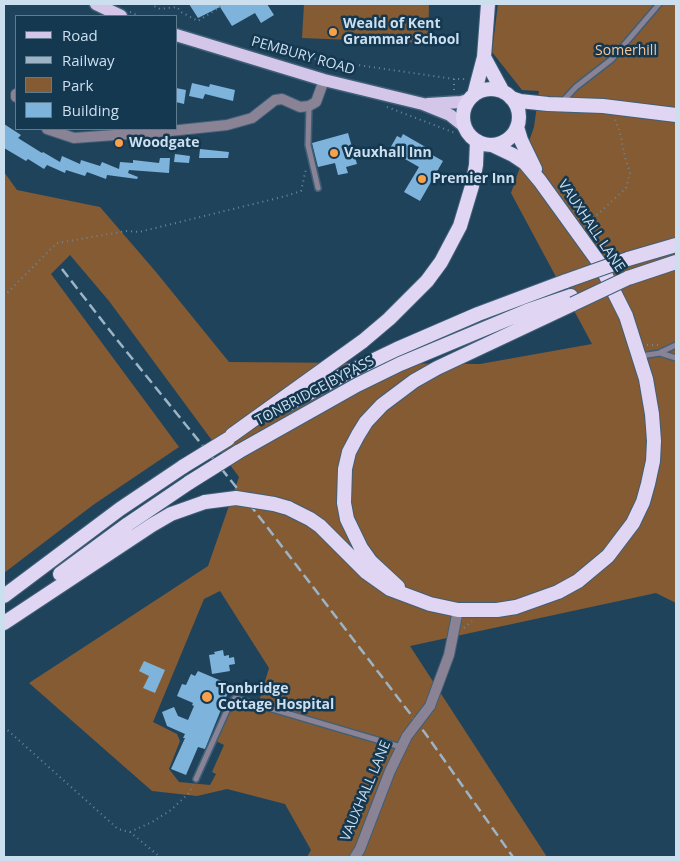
<!DOCTYPE html>
<style>
body{margin:0}
#map{position:relative;width:680px;height:861px;overflow:hidden;background:#20435c;font-family:"Open Sans",sans-serif}
canvas{display:block}
.frame{position:absolute;inset:0;border:5px solid #ccdfef;pointer-events:none}
.legend{position:absolute;left:15px;top:15px;width:162px;height:115px;box-sizing:border-box;background:#153851;border:1px solid #5e7b90;margin:0;padding:6px 9px;list-style:none;font-size:15px;color:#ccdfef}
.legend li{display:flex;align-items:center;gap:10px;height:25px}
.legend b{width:25px;border:1px solid #5e7b90}
</style>
<div id="map">
<canvas width="680" height="861"></canvas>
<div class="frame"></div>
<ul class="legend">
<li><b style="height:6px;background:#d3c6e9"></b>Road</li>
<li><b style="height:6px;background:#9cb4c6"></b>Railway</li>
<li><b style="height:14px;background:#855b33"></b>Park</li>
<li><b style="height:14px;background:#7eb3dc"></b>Building</li>
</ul>
</div>
<script>
const g = document.querySelector('canvas').getContext('2d');
g.lineJoin = 'round';
function fill(path, color) {
  g.fillStyle = color;
  g.fill(path, 'evenodd');
}
function toPath(rows) {
  const path = new Path2D();
  for (const r of rows) {
    if (r.length === 3) {
      path.moveTo(r[0] + r[2], r[1]);
      path.arc(r[0], r[1], r[2], 0, 2 * Math.PI);
      continue;
    }
    path.moveTo(r[0], r[1]);
    for (let i = 2; i < r.length; i += 2) path.lineTo(r[i], r[i + 1]);
  }
  return path;
}
function strokePath(path, color, width, dash) {
  g.strokeStyle = color;
  g.lineWidth = width;
  g.lineCap = dash ? 'butt' : 'round';
  g.setLineDash(dash || []);
  g.stroke(path);
}
function write(font, color, halo, rows, align = 'center') {
  g.font = font + ' "Open Sans",sans-serif';
  g.lineWidth = 5;
  g.setLineDash([]);
  g.textBaseline = 'middle';
  g.strokeStyle = halo;
  g.fillStyle = color;
  for (const [text, x, y, turn = 0] of rows) {
    g.save();
    g.translate(x, y);
    g.rotate((+turn || 0) * Math.PI / 180);
    g.textAlign = isNaN(turn) ? turn : align;
    if (halo) g.strokeText(text, 0, 0);
    g.fillText(text, 0, 0);
    g.restore();
  }
}
const green = toPath([
 [304,4,429,4,428,43,302,38],
 [498,4,676,4,676,603,656,593,410,646,547,857,307,857,311,850,285,804,227,789,197,796,152,791,29,683,208,566,239,477,109,301,70,255,51,274,179,447,93,505,4,573,4,172,17,190,100,207,156,272,229,362,480,364,592,344,511,193,534,127,539,91,522,90,492,52],
 [220,591,269,668,257,708,239,702,231,706,216,741,224,745,212,772,216,774,210,785,179,782,169,769,180,741,177,734,153,722,204,599]
]);
const building = toPath([
 [189,4,267,4,274,15,261,23,255,13,232,26,220,7,198,18],
 [192,83,209,87,210,84,235,90,233,101,205,94,203,99,189,96],
 [176,88,186,90,184,104,176,102],
 [4,124,21,135,18,138,42,153,43,152,60,162,62,156,80,164,81,160,100,166,102,162,119,169,120,162,133,163,133,160,159,163,160,158,170,158,169,173,129,170,128,173,138,177,137,179,107,175,106,179,87,172,85,176,66,170,65,173,47,165,44,169,28,159,26,161,4,148],
 [348,133,357,164,346,167,348,173,338,175,335,163,318,167,312,143],
 [403,134,429,149,427,152,443,161,420,201,404,192,419,167,389,150,397,136,401,138],
 [200,149,229,152,228,158,199,158],
 [175,154,190,156,189,163,174,162],
 [223,650,224,656,229,655,229,658,234,657,235,664,229,665,230,671,212,674,209,655,215,654,214,652],
 [144,661,165,670,155,693,143,688,149,676,139,671],
 [198,671,231,685,205,749,198,747,186,775,171,769,185,738,183,738,185,734,167,726,162,712,174,707,178,716,188,720,194,706,192,705,193,703,177,696,182,684,186,685,191,674,195,676]
]);
const path = toPath([
 [150,4,160,9,177,7,181,12,198,21,220,7,218,5,220,4],
 [130,12,139,16],
 [275,53,454,79,466,79],
 [454,79,454,92],
 [387,107,455,133],
 [593,235,597,215,626,188,630,173,625,157,620,133,615,119],
 [4,296,57,243,127,231,139,232,286,196,301,191,306,169],
 [647,345,659,345],
 [464,628,472,621],
 [4,727,118,829,130,832,160,857],
 [130,832,152,822,171,810,189,793,193,785]
]);
const service = toPath([
 [562,102,576,87,612,59,659,4],
 [309,106,308,145,318,188],
 [661,352,676,345],
 [641,356,660,353,676,358],
 [196,779,229,706,235,698,401,747]
]);
const minor = toPath([
 [16,94,16,97],
 [47,129,74,138,170,131,227,125,252,118,275,100,282,99,300,107,309,106,316,102,324,80],
 [430,706,449,655,458,610],
 [355,857,360,849,390,771,407,736]
]);
const primary = toPath([
 [96,4,121,16],
 [176,35,324,80,423,104,450,115,465,127],
 [428,104,461,102,468,100]
]);
const trunk = toPath([
 [484,57,503,92],
 [491,117,28],
 [474,95,484,57,488,4],
 [511,98,520,101,548,104,603,106,676,115],
 [517,127,521,140,535,169],
 [628,259,676,245],
 [628,278,676,262],
 [281,408,351,371,397,349,478,314,566,281],
 [232,435,363,341,389,319,427,281,441,262,460,226,472,186,476,165,477,141],
 [238,452,357,385,400,364,527,311,571,296],
 [288,508,310,519,320,526,366,572,390,589,430,604,458,610,497,610,516,607,558,592,578,581,608,556,633,523,643,502,648,484,653,461,654,441,652,414,646,379,626,316,600,264,540,181,525,163,513,155,492,145],
 [60,574,128,524,190,482],
 [398,587,371,562,361,548,347,519,344,503,345,469,349,452,358,435,366,422,382,405,414,381,437,368,573,304],
 [4,596,120,509,184,466],
 [4,623,152,525,171,514,205,502]
]);
const rail = toPath([
 [62,269,118,341,241,493,425,733,513,857]
]);
const minorBridge = toPath([
 [407,736,430,706]
]);
const trunkBridge = toPath([
 [566,281,628,259],
 [573,304,628,278],
 [184,466,228,439],
 [190,482,238,452],
 [205,502,236,498,274,504,288,508]
]);
const markers = [
 [333,32,5,"#f8a14a"],
 [119,143,5,"#f8a14a"],
 [334,153,5,"#f8a14a"],
 [422,179,5,"#f8a14a"],
 [207,697,6,"#f8a14a"]
];
const poiNames = [
 ["Weald of Kent",343,24],
 ["Grammar School",343,40],
 ["Woodgate",129,143],
 ["Vauxhall Inn",344,153],
 ["Premier Inn",432,179],
 ["Tonbridge",218,689],
 ["Cottage Hospital",218,705]
];
const parkNames = [
 ["Somerhill",626,51]
];
const streetNames = [
 ["PEMBURY ROAD",303,56,16],
 ["VAUXHALL LANE",591,226,56],
 ["TONBRIDGE BYPASS",315,391,-28],
 ["VAUXHALL LANE",366,791,-67]
];
fill(green, '#855b33');
fill(building, '#7eb3dc');
strokePath(service, '#3f5f76', 8);
strokePath(minor, '#3f5f76', 12);
strokePath(primary, '#3f5f76', 15);
strokePath(trunk, '#3f5f76', 16);
strokePath(path, '#6b879d', 2, [1, 4]);
strokePath(service, '#8a8395', 5);
strokePath(minor, '#8a8395', 10);
strokePath(primary, '#d3c6e9', 12);
strokePath(trunk, '#e0d5f3', 14);
strokePath(rail, '#9cb4c6', 2.5, [10, 5]);
strokePath(minorBridge, '#3f5f76', 12, []);
strokePath(trunkBridge, '#3f5f76', 16, []);
strokePath(minorBridge, '#8a8395', 10);
strokePath(trunkBridge, '#e0d5f3', 14);
for (const [x, y, r, color] of markers) {
  const dot = new Path2D();
  dot.arc(x, y, r, 0, 2 * Math.PI);
  g.fillStyle = color;
  g.fill(dot);
  strokePath(dot, '#153851', 2);
}
write('bold 14px', '#ccdfef', '#153851', poiNames, 'left');
write('14px', '#fcc595', '#153851', parkNames);
write('14px', '#ccdfef', '#153851', streetNames);
</script>
